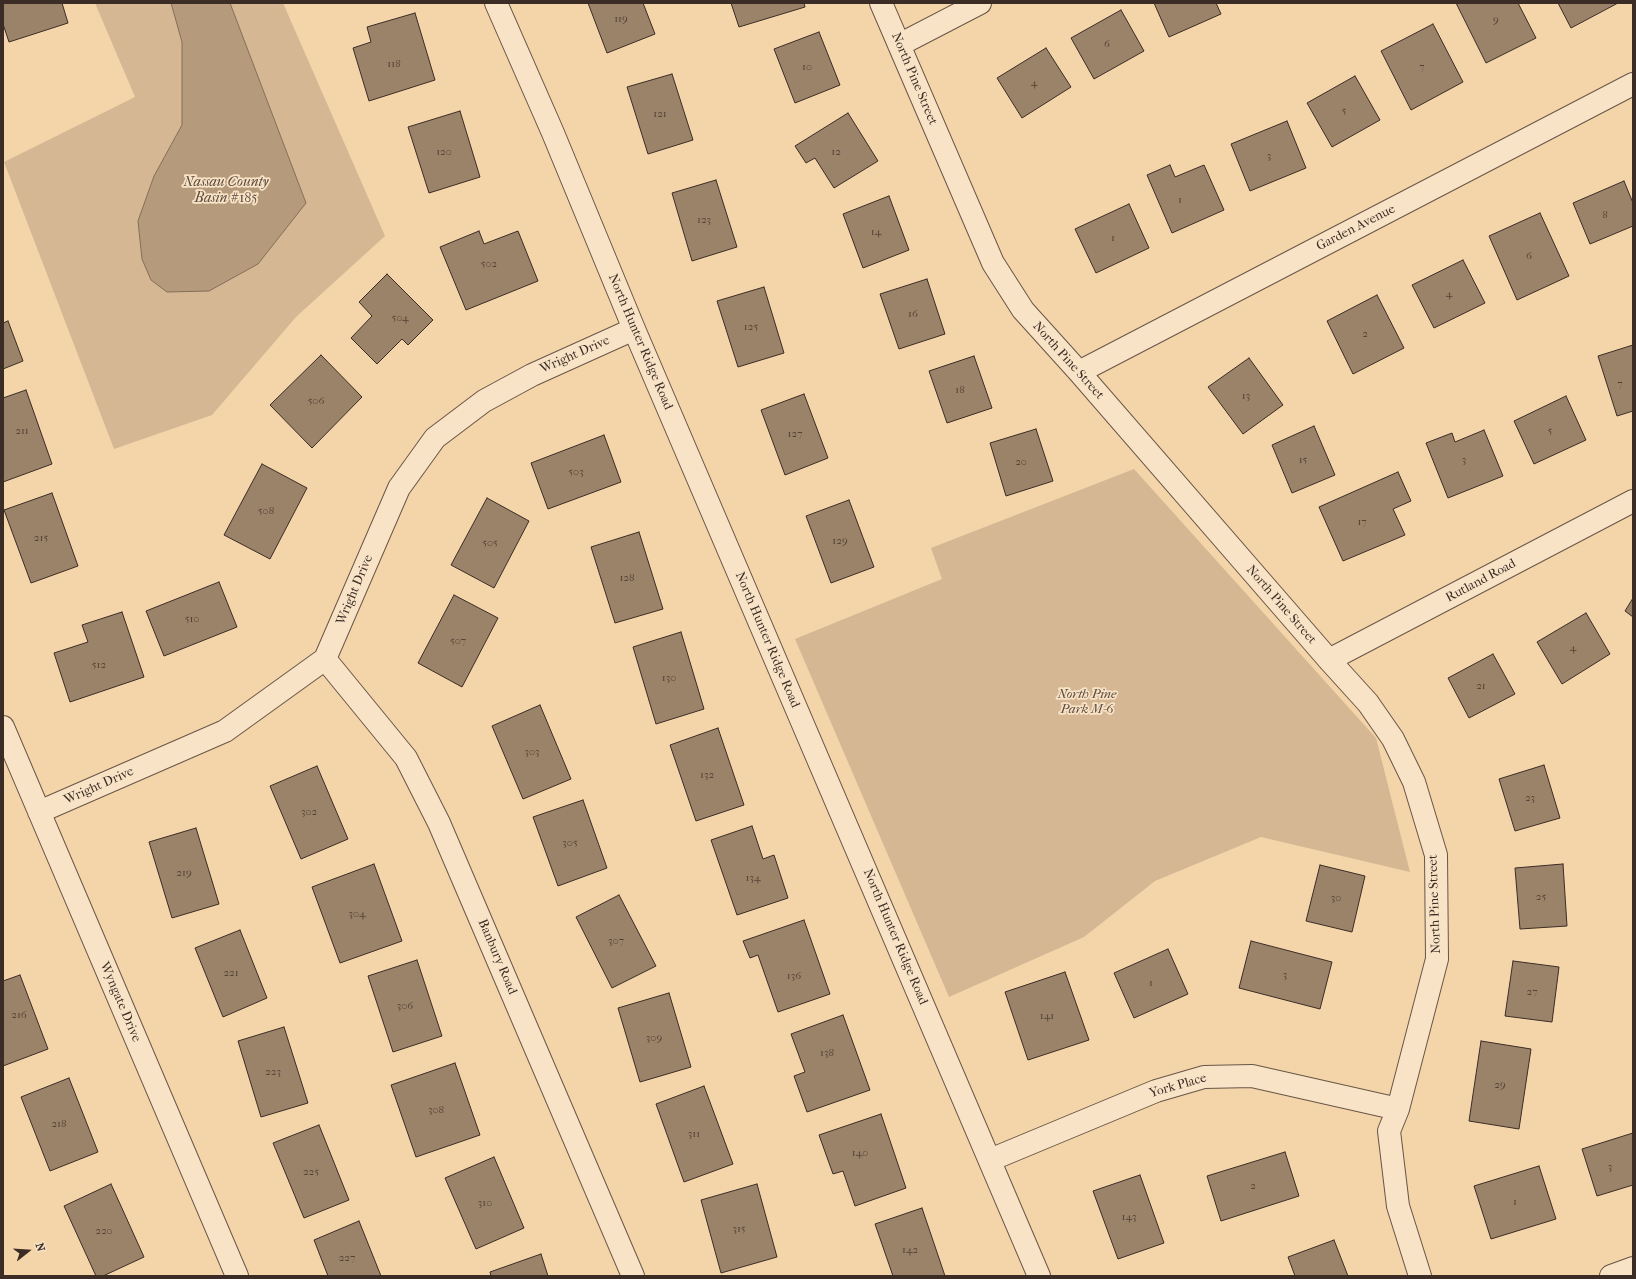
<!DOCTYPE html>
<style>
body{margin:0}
#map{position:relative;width:1636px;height:1279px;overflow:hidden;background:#f4d4a9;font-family:"IM FELL French Canon",serif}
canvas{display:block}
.frame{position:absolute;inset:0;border:4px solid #3b2c25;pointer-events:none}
.north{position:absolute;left:8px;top:1231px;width:40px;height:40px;-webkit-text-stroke:3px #f8e3c7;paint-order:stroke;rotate:73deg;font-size:11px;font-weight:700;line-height:16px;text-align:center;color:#3b2c25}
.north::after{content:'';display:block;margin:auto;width:14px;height:18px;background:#3b2c25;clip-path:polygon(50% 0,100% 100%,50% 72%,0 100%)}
</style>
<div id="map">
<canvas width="1636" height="1279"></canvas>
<div class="frame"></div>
<div class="north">N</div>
</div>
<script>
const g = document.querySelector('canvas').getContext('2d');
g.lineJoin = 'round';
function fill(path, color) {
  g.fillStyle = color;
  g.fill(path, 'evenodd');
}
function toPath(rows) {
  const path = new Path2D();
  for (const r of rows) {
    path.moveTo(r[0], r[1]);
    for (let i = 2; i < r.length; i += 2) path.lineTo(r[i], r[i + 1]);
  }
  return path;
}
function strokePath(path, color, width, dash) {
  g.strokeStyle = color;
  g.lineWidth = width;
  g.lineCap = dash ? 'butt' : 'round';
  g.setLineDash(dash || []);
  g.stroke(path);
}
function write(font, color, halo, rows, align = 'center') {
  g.font = font + ' "IM FELL French Canon",serif';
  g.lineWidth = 3.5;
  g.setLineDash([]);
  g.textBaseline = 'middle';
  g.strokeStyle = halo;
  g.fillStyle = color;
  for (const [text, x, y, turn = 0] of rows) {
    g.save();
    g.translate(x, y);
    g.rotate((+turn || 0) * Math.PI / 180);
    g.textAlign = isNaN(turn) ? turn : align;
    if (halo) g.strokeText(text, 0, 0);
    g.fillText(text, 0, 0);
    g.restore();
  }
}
const green = toPath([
 [95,3,283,3,385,236,296,317,212,415,114,449,4,162,135,97],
 [1134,469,1376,738,1410,872,1261,837,1155,881,1084,937,949,997,795,639,942,579,931,548]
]);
const water = toPath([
 [171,3,230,3,306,203,258,264,209,291,167,292,151,280,142,259,138,221,154,176,182,125,182,42,171,3]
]);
const building = toPath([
 [3,3,62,3,68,23,9,42,3,24,3,3],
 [588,3,643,3,655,34,607,53,588,3],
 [731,3,804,3,805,7,739,27,731,3],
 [1154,3,1216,3,1221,14,1169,37,1154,3],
 [1456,3,1518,3,1536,38,1486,63,1456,3],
 [1558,3,1618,3,1571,28,1558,3],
 [1121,10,1144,51,1094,79,1071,38,1121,10],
 [415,13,435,80,369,101,353,48,371,42,367,27,415,13],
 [1433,24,1463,82,1411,110,1381,51,1433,24],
 [819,32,840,85,795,103,774,49,819,32],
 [1046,48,1071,87,1022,118,997,78,1046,48],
 [672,74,693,140,648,154,627,87,672,74],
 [1355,76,1380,120,1332,147,1307,103,1355,76],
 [460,111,480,177,429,193,408,127,460,111],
 [848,113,878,161,834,188,815,158,806,163,795,146,848,113],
 [1287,121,1306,168,1250,191,1231,144,1287,121],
 [1170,165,1175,177,1204,165,1224,210,1172,233,1147,175,1170,165],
 [716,180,737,247,692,261,672,193,716,180],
 [1624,181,1633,203,1633,226,1590,244,1573,203,1624,181],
 [889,196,909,250,863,268,843,214,889,196],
 [1129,204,1149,248,1096,273,1075,229,1129,204],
 [1540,213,1569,276,1517,300,1489,236,1540,213],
 [479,231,484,244,518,231,538,281,466,310,440,247,479,231],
 [1463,260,1485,303,1434,328,1412,285,1463,260],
 [387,274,433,320,408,345,402,339,377,364,351,338,372,316,359,302,387,274],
 [927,279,945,334,899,349,880,294,927,279],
 [764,287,784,353,738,367,717,301,764,287],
 [1377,295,1404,348,1353,374,1327,321,1377,295],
 [8,321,23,361,3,369,3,323,8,321],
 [1633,345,1633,411,1617,416,1598,356,1633,345],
 [321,355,362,397,312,448,270,405,321,355],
 [974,356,992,408,947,423,929,371,974,356],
 [1249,358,1283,405,1243,434,1208,387,1249,358],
 [26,390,52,464,3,482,3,398,26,390],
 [804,394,828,458,785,475,761,410,804,394],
 [1566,396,1586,440,1534,464,1514,421,1566,396],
 [1314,426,1335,475,1292,493,1272,445,1314,426],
 [1036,429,1053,481,1006,496,990,443,1036,429],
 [1484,430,1503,476,1448,498,1426,443,1452,433,1455,442,1484,430],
 [604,435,621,482,548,509,531,463,604,435],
 [262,464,307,488,270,559,224,535,262,464],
 [1398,472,1411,501,1393,509,1405,535,1343,561,1319,507,1398,472],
 [52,493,78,566,31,583,4,510,52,493],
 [487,498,529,521,494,588,451,565,487,498],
 [849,500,874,567,831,583,806,516,849,500],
 [639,532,663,609,615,623,591,547,639,532],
 [219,582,237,627,164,656,146,611,219,582],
 [454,595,498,618,462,687,418,663,454,595],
 [1633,598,1633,617,1625,611,1633,598],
 [122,612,144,677,70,702,54,653,88,642,82,625,122,612],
 [1586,613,1610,654,1562,684,1537,642,1586,613],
 [681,632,704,709,656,724,633,647,681,632],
 [1493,654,1515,694,1469,718,1448,678,1493,654],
 [540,705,571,779,523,799,492,726,540,705],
 [718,728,744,805,696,821,670,745,718,728],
 [1544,765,1560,818,1515,831,1499,779,1544,765],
 [317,766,348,839,301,859,270,786,317,766],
 [583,800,607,868,558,886,533,817,583,800],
 [752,826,763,859,774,855,788,898,737,915,711,840,752,826],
 [196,828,219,904,172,918,149,842,196,828],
 [374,864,402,941,340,963,312,887,374,864],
 [1563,864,1567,926,1520,929,1515,868,1563,864],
 [1320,865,1365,876,1352,932,1306,921,1320,865],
 [619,895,656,966,612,988,576,917,619,895],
 [804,920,830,994,778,1012,758,955,750,958,743,941,804,920],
 [240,930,267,998,223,1017,195,948,240,930],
 [1251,941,1332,962,1320,1009,1239,988,1251,941],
 [1168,949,1188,994,1134,1018,1114,973,1168,949],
 [417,960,442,1036,393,1052,368,976,417,960],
 [1513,961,1559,967,1552,1022,1505,1016,1513,961],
 [1065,972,1089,1040,1028,1060,1005,992,1065,972],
 [20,975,48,1049,3,1066,3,981,20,975],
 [669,993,691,1067,640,1082,618,1008,669,993],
 [843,1015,870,1090,807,1112,794,1076,805,1072,791,1034,843,1015],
 [284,1027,308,1103,261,1117,238,1041,284,1027],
 [1481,1041,1531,1049,1519,1129,1469,1121,1481,1041],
 [455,1063,480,1135,416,1157,391,1085,455,1063],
 [69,1078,98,1152,50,1171,21,1097,69,1078],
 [704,1086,733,1164,684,1182,656,1104,704,1086],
 [881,1114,906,1188,855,1206,843,1171,833,1174,819,1135,881,1114],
 [319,1125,349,1200,304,1218,273,1143,319,1125],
 [1633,1133,1633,1185,1597,1196,1582,1149,1633,1133],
 [1285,1152,1299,1196,1221,1221,1207,1176,1285,1152],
 [494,1157,524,1228,476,1249,445,1178,494,1157],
 [1539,1166,1556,1219,1491,1239,1474,1186,1539,1166],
 [1140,1175,1164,1243,1118,1259,1093,1191,1140,1175],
 [111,1184,144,1257,103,1276,96,1276,64,1206,111,1184],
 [757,1184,777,1257,721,1273,701,1200,757,1184],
 [922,1208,945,1276,893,1276,875,1224,922,1208],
 [359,1221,381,1276,328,1276,314,1240,359,1221],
 [1334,1240,1348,1276,1295,1276,1288,1257,1334,1240],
 [541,1254,548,1276,491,1276,490,1272,541,1254]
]);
const street = toPath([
 [496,3,553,133,634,329,1039,1276],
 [881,3,993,263,1023,310,1079,372,1329,660,1368,703,1393,739,1414,782,1436,855,1437,959,1398,1109,1389,1131,1398,1206,1420,1276],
 [899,45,980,3],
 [1079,372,1633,84],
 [325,659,406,758,439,823,633,1276],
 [1329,660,1633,501],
 [3,727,237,1276],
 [39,812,225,731,325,659,399,488,435,438,484,401,532,375,634,329],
 [990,1160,1156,1091,1204,1077,1252,1076,1398,1109],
 [1611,1276,1633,1268]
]);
const numberNames = [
 ["119",621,19],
 ["9",1496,20],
 ["6",1107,44],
 ["118",394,64],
 ["10",807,67],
 ["7",1422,67],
 ["4",1034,83],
 ["5",1344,111],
 ["121",660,114],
 ["120",444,152],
 ["12",836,152],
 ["3",1269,156],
 ["1",1180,200],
 ["8",1605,215],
 ["123",704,220],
 ["14",876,232],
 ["1",1113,238],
 ["6",1529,256],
 ["502",489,264],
 ["4",1449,294],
 ["16",913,314],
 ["504",400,318],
 ["125",751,327],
 ["2",1365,334],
 ["7",1620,384],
 ["18",960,390],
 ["13",1246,396],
 ["506",316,401],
 ["211",22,431],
 ["5",1550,431],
 ["127",795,434],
 ["15",1303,460],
 ["3",1464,460],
 ["20",1021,462],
 ["503",576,472],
 ["508",266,511],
 ["17",1362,522],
 ["215",41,538],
 ["129",840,541],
 ["505",490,543],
 ["128",627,578],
 ["510",192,619],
 ["507",458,641],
 ["4",1573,648],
 ["512",99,665],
 ["130",669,678],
 ["21",1481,686],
 ["303",532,752],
 ["132",707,775],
 ["23",1530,798],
 ["302",309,812],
 ["305",570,843],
 ["219",184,873],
 ["134",753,878],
 ["25",1541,897],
 ["30",1336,898],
 ["304",357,914],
 ["307",616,941],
 ["221",231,973],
 ["3",1285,975],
 ["136",794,976],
 ["1",1151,983],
 ["27",1532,992],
 ["306",405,1006],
 ["216",19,1015],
 ["141",1047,1016],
 ["309",654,1038],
 ["138",827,1053],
 ["223",273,1072],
 ["29",1500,1085],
 ["308",436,1110],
 ["218",59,1124],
 ["311",694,1134],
 ["140",860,1153],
 ["3",1610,1167],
 ["225",311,1172],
 ["2",1253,1186],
 ["1",1515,1202],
 ["310",485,1203],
 ["143",1129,1217],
 ["315",739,1229],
 ["220",104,1231],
 ["142",910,1250],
 ["227",347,1258]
];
const streetNames = [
 ["North Pine Street",914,79,67],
 ["Garden Avenue",1356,228,-27],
 ["North Hunter Ridge Road",640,342,67],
 ["Wright Drive",575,355,-24],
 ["North Pine Street",1068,361,48],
 ["Rutland Road",1481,581,-28],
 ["Wright Drive",355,590,-67],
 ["North Pine Street",1281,605,49],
 ["North Hunter Ridge Road",767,640,67],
 ["Wright Drive",99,786,-24],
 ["North Pine Street",1435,904,-92],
 ["North Hunter Ridge Road",895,937,67],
 ["Banbury Road",497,957,67],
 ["Wyngate Drive",120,1002,67],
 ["York Place",1178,1086,-16]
];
const parkNames = [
 ["North Pine",1087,695],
 ["Park M-6",1087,710]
];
const waterNames = [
 ["Nassau County",226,183],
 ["Basin #185",226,199]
];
fill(green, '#d5b793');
fill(water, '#b59b7c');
strokePath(water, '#846f59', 1);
fill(building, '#9b836a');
strokePath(building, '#3b2c25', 1);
strokePath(street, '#695646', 24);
strokePath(street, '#f8e3c7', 22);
write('11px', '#534236', null, numberNames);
write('13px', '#3b2c25', '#f8e3c7', streetNames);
write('italic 13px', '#5a483b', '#f8e3c7', parkNames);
write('italic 14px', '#5a483b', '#f8e3c7', waterNames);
</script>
